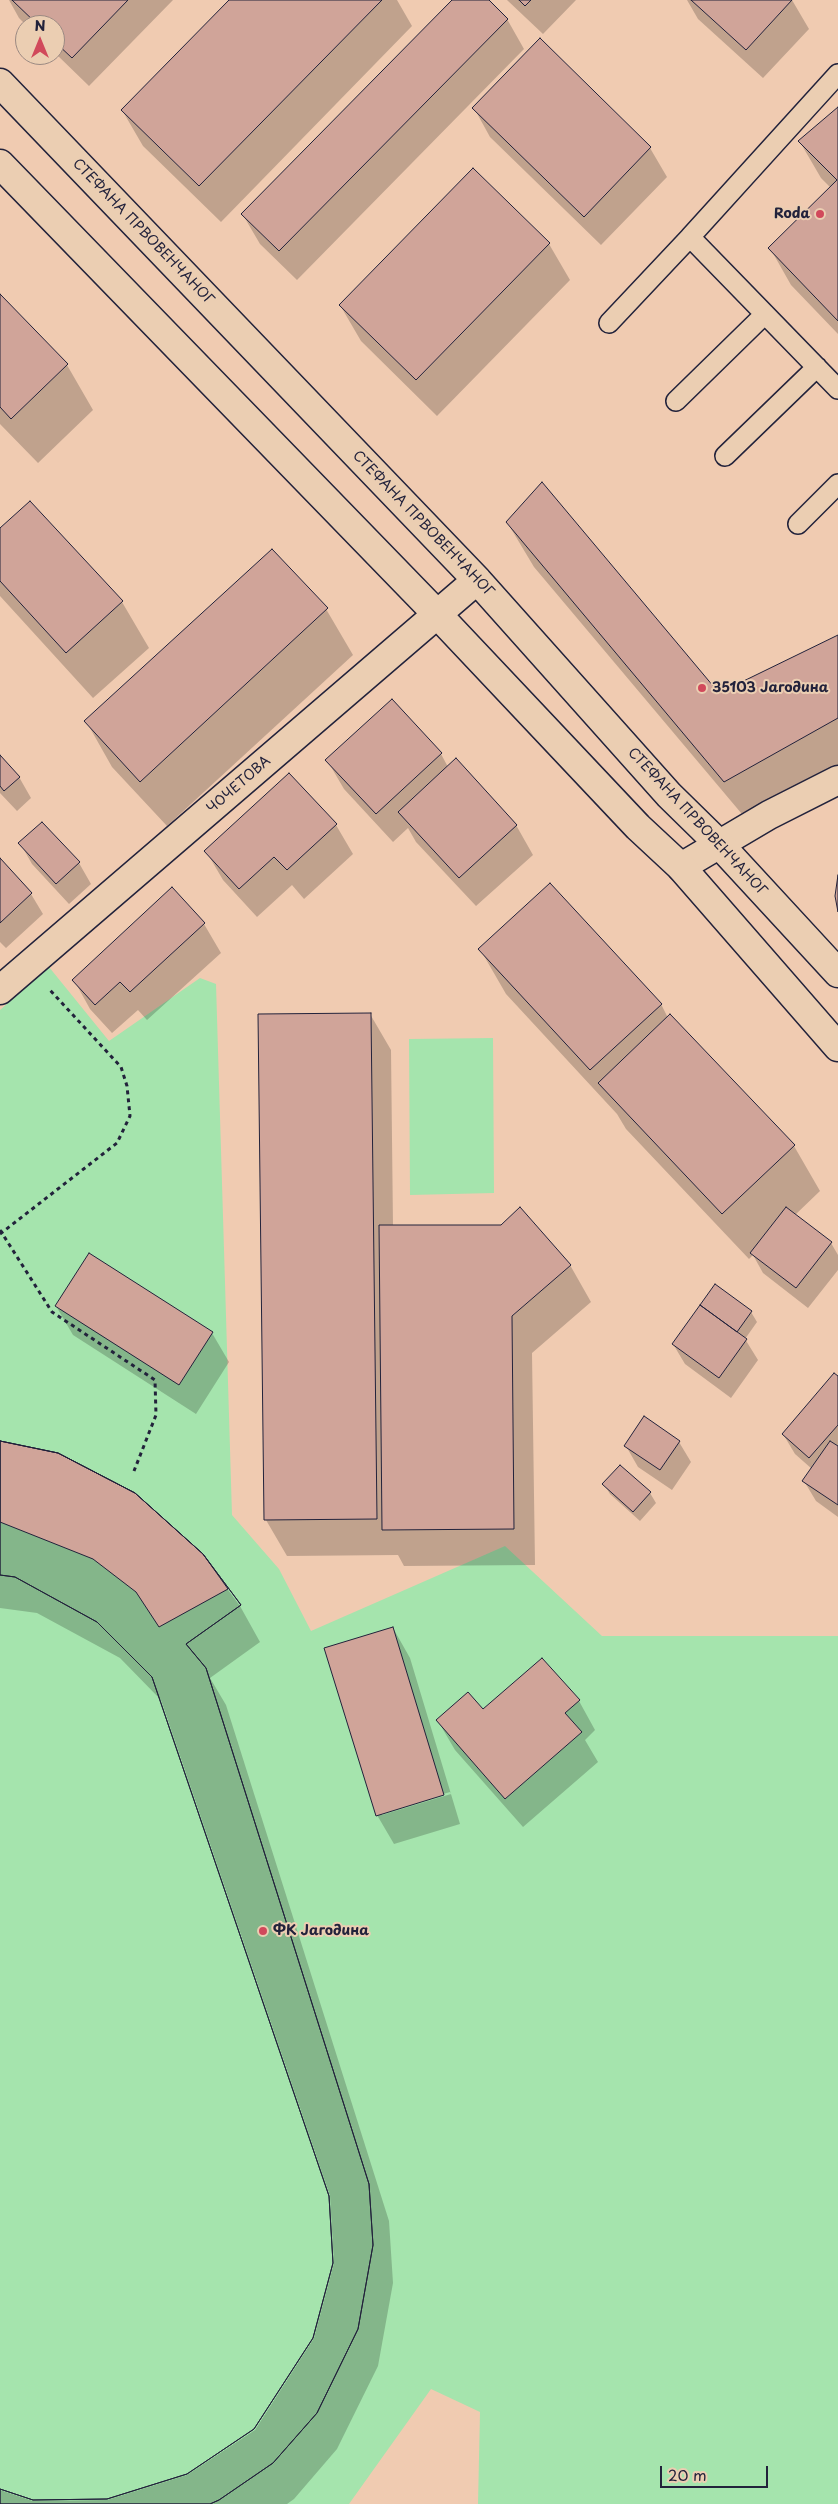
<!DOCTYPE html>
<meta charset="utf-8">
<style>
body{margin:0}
#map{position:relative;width:838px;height:2504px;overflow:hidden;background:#f0cbb1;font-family:"Playpen Sans",sans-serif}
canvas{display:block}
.north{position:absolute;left:15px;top:15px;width:50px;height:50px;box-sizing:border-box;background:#ebceb2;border:1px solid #9b8982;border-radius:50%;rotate:0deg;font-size:14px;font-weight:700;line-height:20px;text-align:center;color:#22223b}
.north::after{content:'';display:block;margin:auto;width:18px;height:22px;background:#d1495b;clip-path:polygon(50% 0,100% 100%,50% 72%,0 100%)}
.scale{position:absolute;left:660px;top:2466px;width:108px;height:22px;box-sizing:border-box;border:2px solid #22223b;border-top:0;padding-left:6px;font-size:15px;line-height:18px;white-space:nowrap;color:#22223b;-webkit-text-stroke:4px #ebceb2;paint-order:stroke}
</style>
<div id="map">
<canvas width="838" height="2504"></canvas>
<div class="north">N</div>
<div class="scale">20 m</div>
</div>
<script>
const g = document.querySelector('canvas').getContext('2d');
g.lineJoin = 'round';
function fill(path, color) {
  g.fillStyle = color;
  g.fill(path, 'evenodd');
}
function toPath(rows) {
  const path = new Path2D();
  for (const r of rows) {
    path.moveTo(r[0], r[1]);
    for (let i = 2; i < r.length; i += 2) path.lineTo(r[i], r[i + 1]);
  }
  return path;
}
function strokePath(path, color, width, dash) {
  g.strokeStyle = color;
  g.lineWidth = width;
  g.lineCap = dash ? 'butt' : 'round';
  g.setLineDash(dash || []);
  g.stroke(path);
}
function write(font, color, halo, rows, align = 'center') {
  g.font = font + ' "Playpen Sans",sans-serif';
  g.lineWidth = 4;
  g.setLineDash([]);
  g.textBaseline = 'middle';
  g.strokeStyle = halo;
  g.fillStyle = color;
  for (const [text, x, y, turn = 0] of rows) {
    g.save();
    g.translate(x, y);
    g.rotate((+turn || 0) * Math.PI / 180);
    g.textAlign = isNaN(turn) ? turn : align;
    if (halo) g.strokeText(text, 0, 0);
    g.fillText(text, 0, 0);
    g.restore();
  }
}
const green = toPath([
 [49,967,109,1041,200,978,216,984,232,1515,279,1569,311,1631,505,1546,602,1636,838,1636,838,2504,478,2504,480,2412,431,2389,349,2504,0,2504,0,1010],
 [493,1038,494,1193,410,1195,409,1039]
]);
const shadow = toPath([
 [9,0,173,0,89,86,55,53,55,25,26,25,19,18],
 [231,0,397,0,412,26,221,222,143,146,122,110],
 [454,0,487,0,507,19,524,49,297,280,260,244,243,215],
 [507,0,576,0,543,34],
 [687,0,792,0,809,29,763,78,698,19],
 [540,40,650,148,667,177,601,245,490,137,474,108],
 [838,109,838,334,791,285,770,248,831,188,821,178,800,142],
 [473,170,549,244,570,280,437,416,361,341,340,305],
 [0,296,67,365,93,410,38,463,0,424],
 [30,502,122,602,149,648,93,698,0,596,0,530],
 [507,522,719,694,838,636,838,778,752,826,534,567],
 [326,609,353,655,167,826,112,767,86,721],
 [441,754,448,767,516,825,533,855,476,906,416,842,408,828,393,842,344,789,327,760],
 [0,757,19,777,31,798,17,811,0,793],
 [336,825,353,854,304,899,292,885,257,917,223,880,206,851],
 [20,843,79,863,91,884,69,904,32,864],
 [0,860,31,894,43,914,6,948,0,942],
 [204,924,221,953,147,1020,138,1010,112,1033,90,1009,74,980],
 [480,949,661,1004,668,1018,794,1146,820,1191,795,1215,831,1243,838,1255,838,1270,808,1308,763,1273,753,1255,749,1259,626,1129,617,1114,506,994],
 [370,1014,391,1050,393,1226,570,1265,591,1302,532,1353,535,1565,404,1566,398,1555,287,1556,266,1520,260,1015],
 [56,1306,212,1333,229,1362,196,1414,73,1335],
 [751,1312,757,1322,745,1339,758,1360,731,1398,685,1364,673,1344],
 [838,1378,838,1517,816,1501,804,1481,812,1469,795,1454,783,1434],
 [0,1442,202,1555,240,1606,260,1642,210,1678,226,1705,389,2221,393,2283,378,2366,337,2449,294,2499,287,2504,0,2504,0,2490,33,2501,107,2500,187,2475,255,2430,314,2338,334,2263,330,2196,161,1700,120,1658,37,1613,0,1608],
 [679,1442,691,1462,672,1490,638,1467,626,1446],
 [604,1484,650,1493,656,1503,640,1521,610,1494],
 [393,1628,410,1658,460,1824,394,1844,377,1815],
 [450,1792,451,1794,382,1815,382,1812],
 [579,1701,595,1730,585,1740,598,1762,523,1827,455,1750,438,1721,483,1711]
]);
const building = toPath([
 [12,0,128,0,72,58,55,42,55,25,38,25,12,0],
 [229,0,382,0,199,186,121,110,229,0],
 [452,0,489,0,508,19,279,251,241,214,452,0],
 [519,0,531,0,525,6,519,0],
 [691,0,792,0,746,50,691,0],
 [540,38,651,147,584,217,472,108,540,38],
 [838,107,838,321,768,248,837,180,798,141,838,107],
 [473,168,550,243,416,380,339,305,473,168],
 [0,294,68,364,11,419,0,407,0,294],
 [542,482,719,693,838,635,838,718,724,782,506,522,542,482],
 [30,501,123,601,66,653,0,581,0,528,30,501],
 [272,549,328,608,140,782,84,721,272,549],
 [392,699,442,753,376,814,325,760,392,699],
 [0,755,20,777,4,791,0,786,0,755],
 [456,758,517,825,459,878,398,812,456,758],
 [289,773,337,824,287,870,274,857,239,889,204,851,289,773],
 [42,822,80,862,56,884,18,843,42,822],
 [0,858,32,893,0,923,0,858],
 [838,875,838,912,835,896,838,875],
 [550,883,662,1004,590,1070,478,949,550,883],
 [172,887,205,923,130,992,120,982,95,1005,72,980,172,887],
 [371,1013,377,1519,264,1520,258,1014,371,1013],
 [670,1014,795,1145,722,1214,598,1083,670,1014],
 [520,1207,571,1265,512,1316,514,1529,382,1530,379,1225,501,1225,520,1207],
 [786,1207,832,1242,796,1288,750,1253,786,1207],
 [89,1253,213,1332,179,1385,55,1306,89,1253],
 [715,1284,752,1311,737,1332,700,1305,715,1284],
 [700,1305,747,1339,719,1378,672,1344,700,1305],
 [834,1373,838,1376,838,1425,809,1458,782,1434,834,1373],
 [644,1416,680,1441,660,1470,624,1446,644,1416],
 [0,1441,58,1453,135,1493,203,1554,241,1605,186,1644,206,1668,369,2184,373,2245,358,2329,317,2413,273,2463,219,2500,210,2504,0,2504,0,2489,33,2500,107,2499,187,2474,254,2429,313,2338,333,2263,329,2196,152,1677,97,1622,15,1577,0,1575,0,1441],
 [0,1441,58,1453,135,1493,203,1554,241,1605,186,1644,206,1668,369,2184,373,2245,358,2329,317,2413,273,2463,219,2500,210,2504,0,2504,0,2489,33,2500,107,2499,187,2474,254,2429,313,2338,333,2263,329,2196,152,1677,97,1622,15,1577,0,1575,0,1441],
 [0,1441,58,1453,135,1493,203,1554,228,1589,159,1627,136,1592,93,1559,0,1522,0,1441],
 [830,1441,838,1446,838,1505,802,1481,830,1441],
 [620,1465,651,1492,633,1512,602,1484,620,1465],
 [393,1627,444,1795,376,1816,324,1648,393,1627],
 [542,1658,580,1700,565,1713,582,1732,505,1799,436,1720,468,1692,483,1709,542,1658]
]);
const path = toPath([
 [0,1230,52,1312,155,1380,156,1415,134,1471],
 [0,1234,117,1143,130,1116,127,1086,121,1067,49,989]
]);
const service = toPath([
 [690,237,838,74],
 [609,323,690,237,838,389],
 [676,401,765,314],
 [725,456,817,367],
 [798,524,838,484]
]);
const minor = toPath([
 [681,867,769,815,838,780]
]);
const tertiary = toPath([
 [0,83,477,580,669,795,719,844,838,973],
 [0,164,437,614,638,827,681,867,838,1047],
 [0,990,477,580]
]);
const markers = [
 [820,214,5,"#d1495b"],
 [702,688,5,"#d1495b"],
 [263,1931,5,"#d1495b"]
];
const poiNames = [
 ["Roda",810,214,"right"],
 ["35103 Јагодина",712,688],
 ["ФК Јагодина",273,1931]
];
const streetNames = [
 ["СТЕФАНА ПРВОВЕНЧАНОГ",143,232,46],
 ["СТЕФАНА ПРВОВЕНЧАНОГ",423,524,46],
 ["ЧОЧЕТОВА",239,785,-41],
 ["СТЕФАНА ПРВОВЕНЧАНОГ",697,822,47]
];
fill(green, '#a5e4ad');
fill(shadow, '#0003');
fill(building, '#d0a499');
strokePath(building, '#22223b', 1);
strokePath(service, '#22223b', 22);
strokePath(minor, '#22223b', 31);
strokePath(tertiary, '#22223b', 31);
strokePath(path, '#22223b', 3, [4, 4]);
strokePath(service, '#ebceb2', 19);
strokePath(minor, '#ebceb2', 28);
strokePath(tertiary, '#ebceb2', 28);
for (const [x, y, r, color] of markers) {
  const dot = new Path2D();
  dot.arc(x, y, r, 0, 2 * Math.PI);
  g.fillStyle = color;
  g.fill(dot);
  strokePath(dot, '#ebceb2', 2);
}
write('bold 14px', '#22223b', '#ebceb2', poiNames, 'left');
write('14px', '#22223b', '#ebceb2', streetNames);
</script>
